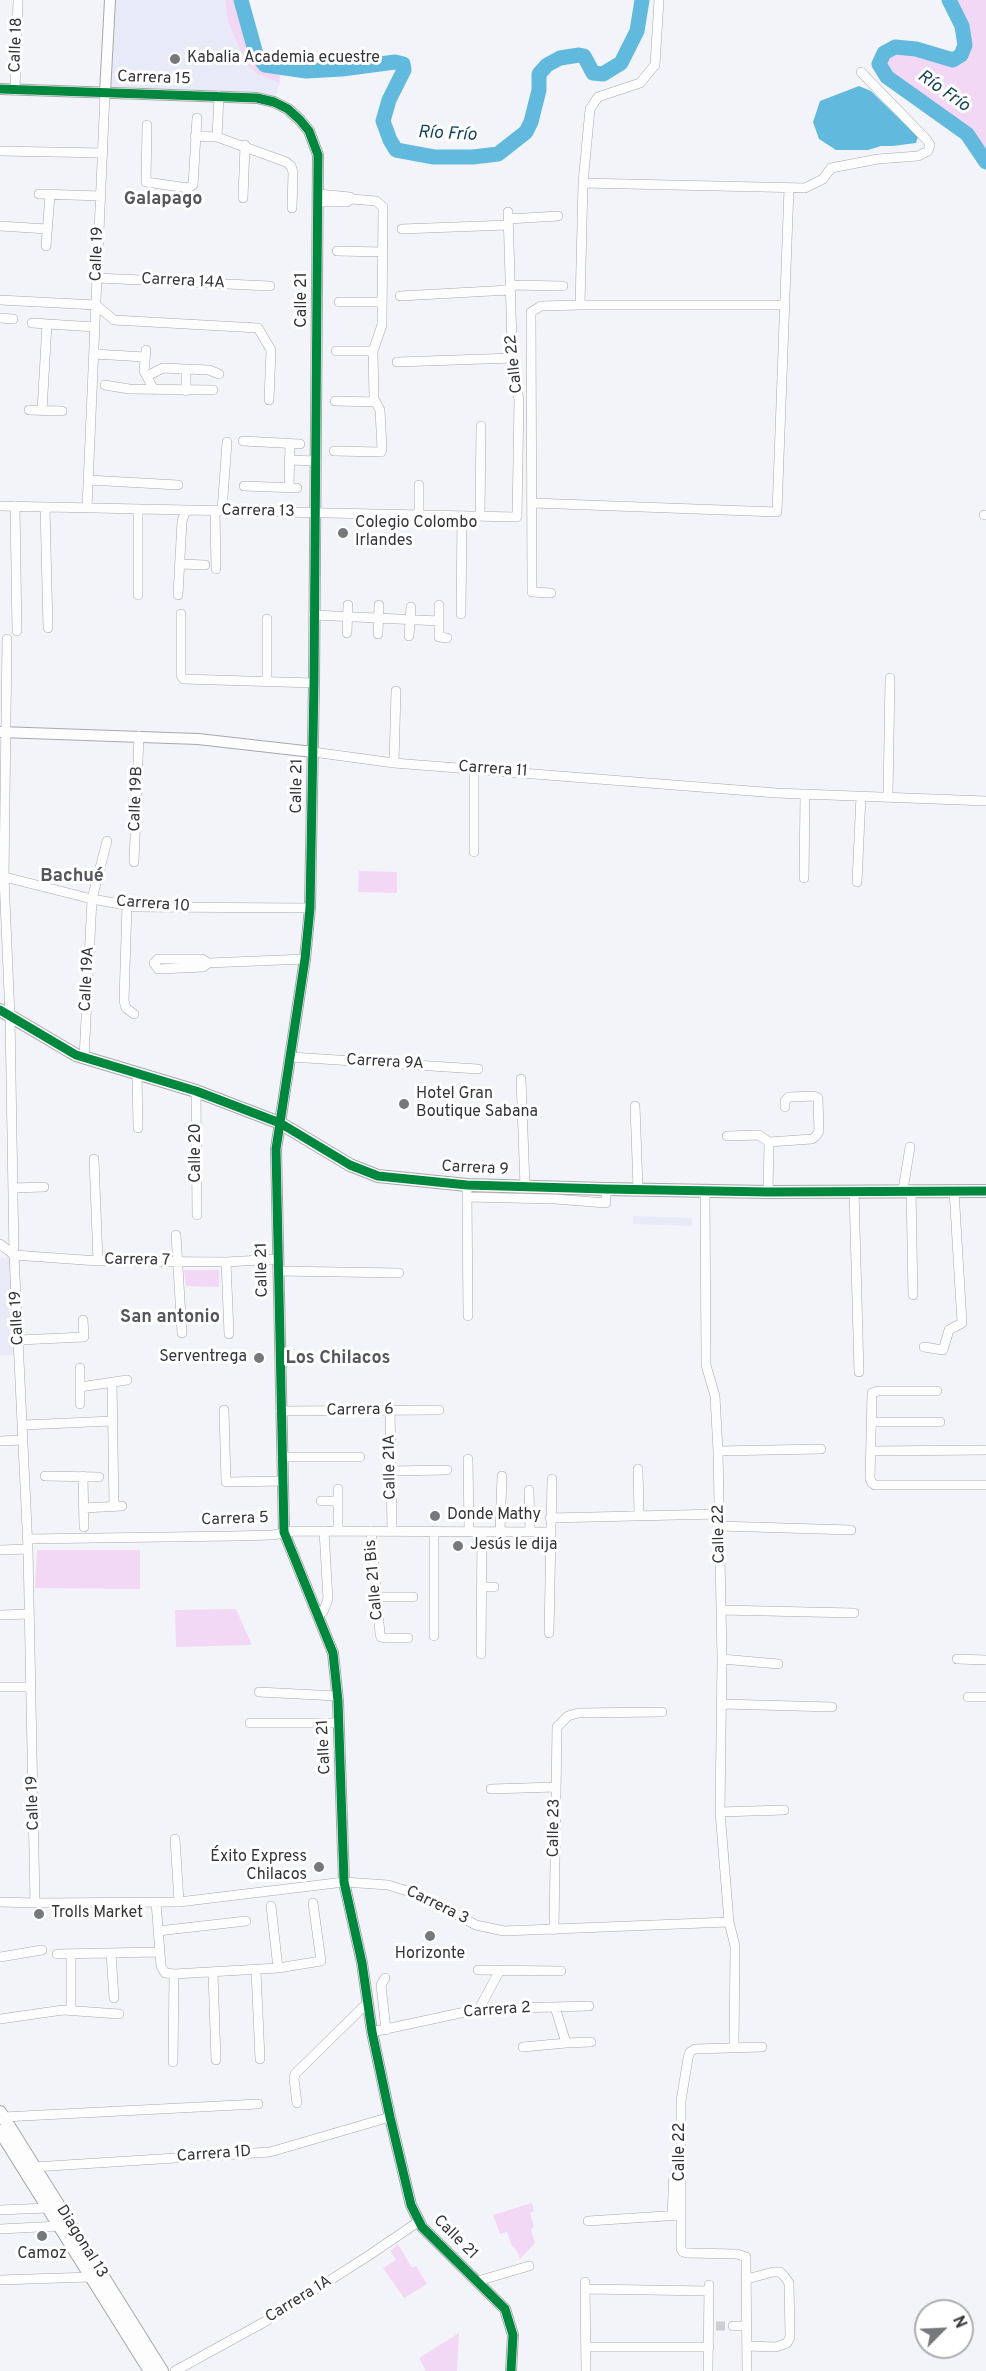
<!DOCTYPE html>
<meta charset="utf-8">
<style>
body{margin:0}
#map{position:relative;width:986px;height:2371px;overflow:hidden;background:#f3f4f9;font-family:Overpass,sans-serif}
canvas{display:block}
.north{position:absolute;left:914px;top:2299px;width:60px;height:60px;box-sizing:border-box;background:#fff;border:2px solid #aeaeb0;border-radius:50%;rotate:66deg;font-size:16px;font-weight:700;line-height:24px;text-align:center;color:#343539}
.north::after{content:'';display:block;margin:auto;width:21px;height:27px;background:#77787c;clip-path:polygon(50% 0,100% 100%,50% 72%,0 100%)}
</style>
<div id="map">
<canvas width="986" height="2371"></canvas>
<div class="north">N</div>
</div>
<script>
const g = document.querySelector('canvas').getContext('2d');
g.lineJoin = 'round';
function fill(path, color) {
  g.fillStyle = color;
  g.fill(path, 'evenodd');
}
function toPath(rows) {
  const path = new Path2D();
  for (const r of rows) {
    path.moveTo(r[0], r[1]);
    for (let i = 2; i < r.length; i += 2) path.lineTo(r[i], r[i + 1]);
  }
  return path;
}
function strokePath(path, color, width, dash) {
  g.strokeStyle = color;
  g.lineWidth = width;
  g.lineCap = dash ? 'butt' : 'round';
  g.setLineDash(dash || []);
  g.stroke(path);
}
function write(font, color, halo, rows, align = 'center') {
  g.font = font + ' Overpass,sans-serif';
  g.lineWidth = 6;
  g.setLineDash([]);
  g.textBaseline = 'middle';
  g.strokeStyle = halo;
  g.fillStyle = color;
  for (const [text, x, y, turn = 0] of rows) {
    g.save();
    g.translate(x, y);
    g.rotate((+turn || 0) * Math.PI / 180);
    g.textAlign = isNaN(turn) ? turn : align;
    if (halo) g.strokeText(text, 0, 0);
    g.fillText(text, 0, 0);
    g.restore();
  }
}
const built = toPath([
 [110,0,225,0,228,23,248,66,257,74,280,83,274,102,105,93],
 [633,1216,692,1218,692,1226,633,1224],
 [11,1257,16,1355,0,1355,0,1258]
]);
const green = toPath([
 [225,0,241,0,256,54,265,65,279,68,280,83,257,74,248,66,228,23],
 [949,0,986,0,986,162,967,134,887,77,879,64,884,53,895,47,916,49,952,60,961,55,965,45,962,27],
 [359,871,397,872,397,893,358,892],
 [184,1270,219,1270,219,1287,186,1286],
 [37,1550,140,1550,140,1589,35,1588],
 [236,1609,252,1645,176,1647,175,1610],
 [532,2203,534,2211,530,2213,534,2227,531,2229,535,2243,520,2259,516,2249,512,2246,507,2232,500,2234,493,2215],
 [398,2244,412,2268,416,2266,427,2284,404,2298,383,2268,396,2260,390,2251],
 [459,2333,457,2371,426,2371,419,2358]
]);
const water = toPath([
 [859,86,871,91,918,137,916,143,893,146,881,146,868,150,836,150,819,139,813,122,820,101]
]);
const river = toPath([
 [241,0,256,54,265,65,306,71,342,69,395,62,403,64,404,70,389,100,383,121,390,140,396,150,434,157,473,157,498,154,526,132,531,122,539,90,539,74,547,65,560,58,579,55,584,56,593,73,603,74,621,63,637,31,642,0],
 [949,0,962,26,965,45,961,55,953,60,916,49,895,47,884,53,879,64,887,77,967,134,986,162]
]);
const minorTunnel = toPath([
 [716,2326,733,2326]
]);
const minor = toPath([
 [15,90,18,0],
 [147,125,146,182,188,188,193,185,197,118],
 [195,136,217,137,286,162,291,166,293,172,292,208],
 [217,137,219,96],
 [0,151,103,153],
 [583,183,805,188,823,179,831,168,878,159,918,156,928,151,930,145,926,139,861,72],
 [39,194,101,196],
 [318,194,350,197],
 [243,198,245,145],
 [318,202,347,202,351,199,376,201,383,207,382,325,373,351,374,399,380,410,382,449,381,452,334,451],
 [508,219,558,216],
 [0,226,47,229],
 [402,229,508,225],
 [46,246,50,195],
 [337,251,383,252],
 [97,278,270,286],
 [510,285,563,286],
 [400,296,510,290],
 [0,300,96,305,114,320,258,328,271,350,269,400],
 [339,302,382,302],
 [580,305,783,305],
 [0,318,13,319],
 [32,323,95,327],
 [146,350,144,371,154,390],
 [336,351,373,351],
 [94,354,145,357],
 [397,362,513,358],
 [186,369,186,391],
 [147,376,163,368,209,370,219,374],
 [105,385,129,389,213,390],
 [335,401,376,402],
 [29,410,62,411],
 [42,411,47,324],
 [243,441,300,444],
 [289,460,316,461],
 [88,480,178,485],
 [419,485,419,514],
 [244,486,297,488],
 [289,487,290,443],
 [533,503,777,512,789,188],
 [0,506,517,517,519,399,513,376,508,212],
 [15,506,17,631],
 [45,507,48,628],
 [87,508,105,93],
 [138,509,138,595],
 [215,511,216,569],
 [222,511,227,442],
 [984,515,986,515],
 [480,516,481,426],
 [181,564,205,565],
 [551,593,532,592,531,312,541,306,580,305,583,183,590,109,598,97,640,83,655,65,659,0],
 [178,595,182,521,186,510],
 [439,605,439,637,447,638],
 [181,614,181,675,183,679,314,683],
 [461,614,462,516],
 [314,615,439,621],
 [347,633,348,605],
 [378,634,379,605],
 [409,636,411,607],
 [7,639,4,877,10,1017,14,1255,28,1549,35,1903],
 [267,682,267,619],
 [313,752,394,763,776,793,986,801],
 [394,763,396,691],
 [474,768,474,852],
 [888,797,890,678],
 [134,862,139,736],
 [1,876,92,899,137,907,310,908],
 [804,878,805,794],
 [857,882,861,796],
 [127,905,124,1001,126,1008,134,1014],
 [208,963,202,959,158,959,154,963,158,969,203,967,208,963,305,959],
 [291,1057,478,1069],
 [84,1058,92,899,107,841],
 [137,1074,138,1128],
 [521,1079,525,1186],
 [196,1091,197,1215],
 [635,1106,638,1188],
 [727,1136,759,1135,769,1142,812,1139,816,1136,819,1131,818,1098,814,1096,789,1097,785,1101,785,1107],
 [94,1159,98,1261],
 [13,1188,44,1187],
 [903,1190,910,1147],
 [911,1190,913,1295],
 [705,1191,706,1365,715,1396,718,1451,722,1659,720,1812,729,1922,735,1946,734,2047],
 [854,1191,859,1372],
 [467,1192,468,1316],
 [768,1192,769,1142],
 [467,1197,555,1199,606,1203,606,1189],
 [176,1235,182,1333],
 [0,1244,14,1255,98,1261,226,1262,278,1259],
 [226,1262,229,1334],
 [278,1271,399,1273],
 [19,1340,84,1337,83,1320],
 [924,1347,943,1350,949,1330,962,1323,954,1190],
 [80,1368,80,1404],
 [112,1383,114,1507],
 [80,1387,127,1380],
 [937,1391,878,1391,872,1393,870,1479,872,1483,875,1485,986,1485],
 [390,1407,392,1530],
 [224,1410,226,1482,283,1481],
 [281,1411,439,1410],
 [871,1422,940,1422],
 [23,1425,112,1421],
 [0,1441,23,1440],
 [718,1451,821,1449],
 [871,1451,986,1450],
 [282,1457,360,1457],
 [468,1459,469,1530],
 [638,1469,639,1515],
 [390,1471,447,1470],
 [45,1476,99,1477],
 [83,1476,84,1527],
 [338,1489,338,1530],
 [529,1490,530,1532],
 [321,1501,338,1501],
 [84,1508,122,1506],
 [550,1518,719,1514],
 [719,1526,851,1530],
 [500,1530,502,1476],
 [371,1531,380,1634,381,1637,385,1638,408,1638],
 [28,1539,234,1536,273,1535,292,1531,551,1532],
 [0,1550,28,1549],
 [482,1587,494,1587],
 [376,1597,413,1597],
 [721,1610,854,1613],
 [317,1614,323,1612,328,1599,324,1531],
 [0,1615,29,1614],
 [549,1633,552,1479],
 [434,1636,434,1531],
 [481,1654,482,1532],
 [722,1659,778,1664],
 [957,1659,986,1660],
 [0,1687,30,1687],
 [259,1692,337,1696],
 [968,1697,986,1697],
 [722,1704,832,1707],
 [250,1723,339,1723],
 [491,1789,556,1787],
 [720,1812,784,1810],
 [175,1839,179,1902],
 [0,1902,35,1903,179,1902,344,1882,388,1885,404,1890,422,1896,476,1925,504,1931,729,1922],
 [156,1902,161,1966,165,1973,174,1974,278,1968,321,1961,313,1903],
 [271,1906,278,1968],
 [554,1930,557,1727,568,1716,578,1713,662,1712],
 [158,1931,246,1921],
 [111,1953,114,1998],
 [57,1954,159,1952],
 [71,1954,71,2006],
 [0,1957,42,1950],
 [256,1970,260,2059],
 [478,1970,561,1971],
 [213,1973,216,2060],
 [385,1978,381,1985,386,2030],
 [555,2007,566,2043,591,2042],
 [479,2009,500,1970],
 [0,2019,63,2010,119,2014],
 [372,2032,479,2009,589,2006],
 [523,2047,566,2043],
 [173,2062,174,1974],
 [297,2103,294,2079,295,2074,362,2008,368,2004],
 [3,2117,258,2104],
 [34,2167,270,2152,390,2117],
 [0,2210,48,2208],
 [672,2215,674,2174,681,2174],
 [588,2221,681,2215],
 [0,2229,59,2226],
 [0,2280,91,2277],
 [478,2281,529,2266],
 [585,2282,586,2371],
 [586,2289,709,2291],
 [733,2326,746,2326],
 [747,2346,776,2347,787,2343,790,2337,789,2283,784,2276,780,2272,773,2272,747,2279],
 [586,2347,709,2347],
 [175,2371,266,2321,368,2256,418,2222],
 [708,2371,709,2285],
 [747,2371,746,2257,737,2254,687,2253,683,2252,681,2249,681,2101,688,2058,690,2052,695,2049,762,2047]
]);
const tertiary = toPath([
 [0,89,257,98,274,102,288,109,300,120,309,131,318,155,314,683,310,908,305,959,276,1149,284,1532,333,1653,338,1701,344,1882,362,1963,372,2032,390,2117,411,2205,422,2227,505,2309,513,2335,511,2371],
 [105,93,110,0],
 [0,732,198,739,313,752]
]);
const secondary = toPath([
 [0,1010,76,1055,196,1091,280,1123,350,1165,378,1176,467,1185,606,1189,768,1192,986,1191],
 [0,2112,162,2371],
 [0,2131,150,2371]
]);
const cycleway = toPath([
 [0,89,257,98,274,102,288,109,300,120,309,131,318,155,314,683,310,908,305,959,276,1149,284,1532,333,1653,338,1701,344,1882,362,1963,372,2032,390,2117,411,2205,422,2227,505,2309,513,2335,511,2371],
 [0,1010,76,1055,196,1091,280,1123,350,1165,378,1176,467,1185,606,1189,768,1192,986,1191]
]);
const markers = [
 [175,59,6,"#77787c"],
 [343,533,6,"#77787c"],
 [404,1104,6,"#77787c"],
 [259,1358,6,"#77787c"],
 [435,1516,6,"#77787c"],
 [458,1546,6,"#77787c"],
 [319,1867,6,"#77787c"],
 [39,1914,6,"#77787c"],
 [430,1936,6,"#77787c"],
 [42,2236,6,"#77787c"]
];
const streetNames = [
 ["Calle 18",17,45,-88],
 ["Carrera 15",154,79,2],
 ["Calle 19",98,254,-88],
 ["Carrera 14A",183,282,3],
 ["Calle 21",303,300,-90],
 ["Calle 22",515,364,-96],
 ["Carrera 13",258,512,1],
 ["Carrera 11",493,770,4],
 ["Calle 21",298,786,-89],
 ["Calle 19B",137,799,-88],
 ["Carrera 10",153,905,4],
 ["Calle 19A",88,979,-87],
 ["Carrera 9A",385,1063,3],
 ["Calle 20",197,1153,-90],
 ["Carrera 9",475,1169,3],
 ["Carrera 7",137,1261,1],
 ["Calle 21",263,1270,-91],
 ["Calle 19",18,1318,-93],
 ["Carrera 6",360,1411,-1],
 ["Calle 21A",391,1467,-91],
 ["Carrera 5",235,1520,-2],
 ["Calle 22",720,1534,-91],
 ["Calle 21 Bis",375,1580,-95],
 ["Calle 21",325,1747,-93],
 ["Calle 19",34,1803,-92],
 ["Calle 23",555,1828,-89],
 ["Carrera 3",437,1906,26],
 ["Carrera 2",497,2011,-4],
 ["Calle 22",681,2152,-90],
 ["Carrera 1D",214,2155,-4],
 ["Calle 21",455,2238,45],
 ["Diagonal 13",81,2242,58],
 ["Carrera 1A",299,2300,-32]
];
const poiNames = [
 ["Kabalia Academia ecuestre",187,59],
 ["Colegio Colombo",355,524],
 ["Irlandes",355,542],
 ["Hotel Gran",416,1095],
 ["Boutique Sabana",416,1113],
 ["Serventrega",247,1358,"right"],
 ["Donde Mathy",447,1516],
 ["Jesús le dija",470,1546],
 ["Éxito Express",307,1858,"right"],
 ["Chilacos",307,1876,"right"],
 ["Trolls Market",51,1914],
 ["Horizonte",430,1955,"center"],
 ["Camoz",42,2255,"center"]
];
const waterNames = [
 ["Río Frío",943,92,35],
 ["Río Frío",447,135,3]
];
const neighbourhoodNames = [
 ["Galapago",163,200],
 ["Bachué",72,877],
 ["San antonio",170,1318],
 ["Los Chilacos",338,1359]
];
fill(built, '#e9eaf7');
fill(green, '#f2d8f5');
fill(water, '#61b9dd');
strokePath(river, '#61b9dd', 15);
strokePath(minorTunnel, '#cdced3', 9, [9, 4.5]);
strokePath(minor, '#a7a8ac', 10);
strokePath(tertiary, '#a7a8ac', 12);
strokePath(secondary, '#a7a8ac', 14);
strokePath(minor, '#fdfdfe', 9);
strokePath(tertiary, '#fdfdfe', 10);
strokePath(secondary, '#fdfdfe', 12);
strokePath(cycleway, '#00873e', 9);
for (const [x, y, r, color] of markers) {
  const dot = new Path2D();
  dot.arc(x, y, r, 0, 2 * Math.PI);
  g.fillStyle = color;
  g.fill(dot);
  strokePath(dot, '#fff', 2);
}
write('16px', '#343539', '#fff', streetNames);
write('16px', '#343539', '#fff', poiNames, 'left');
write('italic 18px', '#15455a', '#fff', waterNames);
write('bold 18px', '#54555d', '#fff', neighbourhoodNames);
</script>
